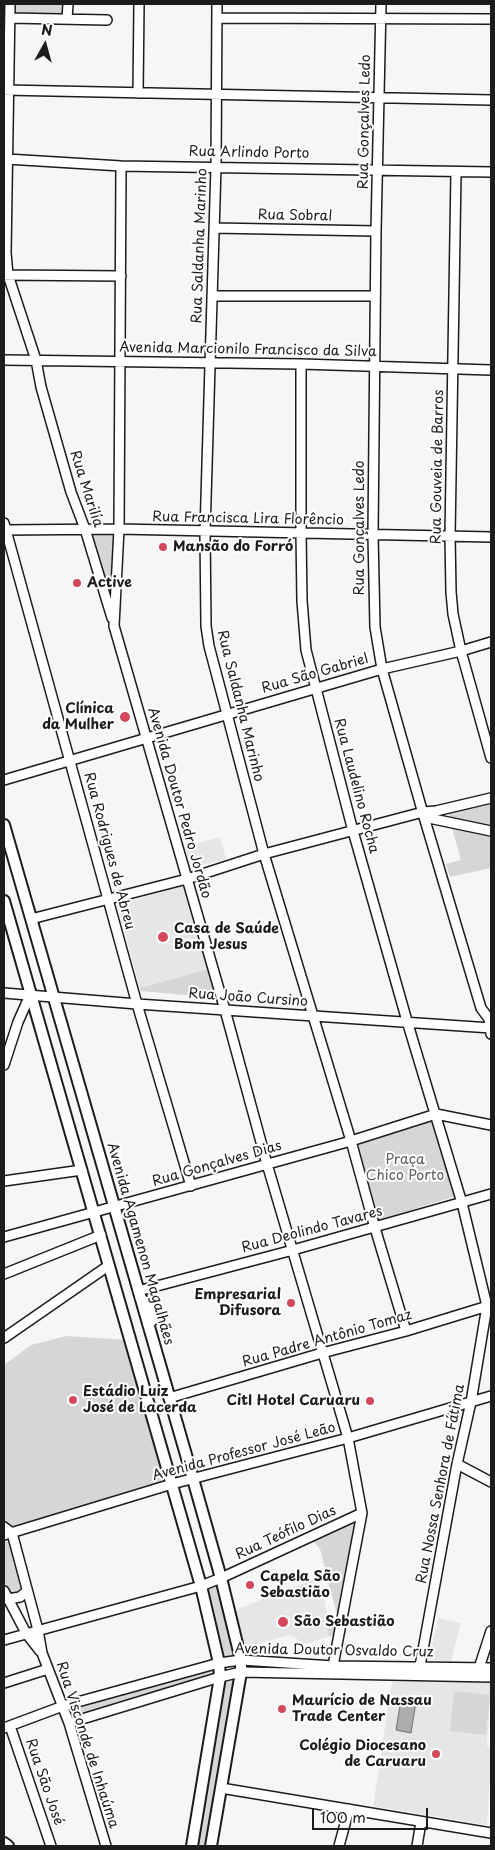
<!DOCTYPE html>
<meta charset="utf-8">
<style>
body{margin:0}
#map{position:relative;width:495px;height:1850px;overflow:hidden;background:#f6f6f6;font-family:"Playpen Sans",sans-serif}
canvas{display:block}
.frame{position:absolute;inset:0;border:5px solid #1c1c1c;pointer-events:none}
.north{position:absolute;left:20px;top:20px;width:50px;height:50px;-webkit-text-stroke:4px #fff;paint-order:stroke;rotate:7deg;font-size:14px;font-weight:700;line-height:20px;text-align:center;color:#1c1c1c}
.north::after{content:'';display:block;margin:auto;width:18px;height:22px;background:#1c1c1c;clip-path:polygon(50% 0,100% 100%,50% 72%,0 100%)}
.scale{position:absolute;left:312px;top:1808px;width:116px;height:22px;box-sizing:border-box;border:2px solid #1c1c1c;border-top:0;padding-left:6px;font-size:15px;line-height:18px;white-space:nowrap;color:#1c1c1c;-webkit-text-stroke:4px #fff;paint-order:stroke}
</style>
<div id="map">
<canvas width="495" height="1850"></canvas>
<div class="frame"></div>
<div class="north">N</div>
<div class="scale">100 m</div>
</div>
<script>
const g = document.querySelector('canvas').getContext('2d');
g.lineJoin = 'round';
function fill(path, color) {
  g.fillStyle = color;
  g.fill(path, 'evenodd');
}
function toPath(rows) {
  const path = new Path2D();
  for (const r of rows) {
    path.moveTo(r[0], r[1]);
    for (let i = 2; i < r.length; i += 2) path.lineTo(r[i], r[i + 1]);
  }
  return path;
}
function strokePath(path, color, width, dash) {
  g.strokeStyle = color;
  g.lineWidth = width;
  g.lineCap = dash ? 'butt' : 'round';
  g.setLineDash(dash || []);
  g.stroke(path);
}
function write(font, color, halo, rows, align = 'center') {
  g.font = font + ' "Playpen Sans",sans-serif';
  g.lineWidth = 4;
  g.setLineDash([]);
  g.textBaseline = 'middle';
  g.strokeStyle = halo;
  g.fillStyle = color;
  for (const [text, x, y, turn = 0] of rows) {
    g.save();
    g.translate(x, y);
    g.rotate((+turn || 0) * Math.PI / 180);
    g.textAlign = isNaN(turn) ? turn : align;
    if (halo) g.strokeText(text, 0, 0);
    g.fillText(text, 0, 0);
    g.restore();
  }
}
const built = toPath([
 [220,837,226,859,191,868,185,846],
 [187,885,208,969,140,988,117,905],
 [320,1577,331,1636,306,1644,290,1635,244,1648,235,1610],
 [438,1618,461,1623,451,1661,429,1660],
 [392,1682,491,1682,487,1746,491,1748,491,1761,487,1825,373,1806]
]);
const green = toPath([
 [10,4,68,4,67,19,10,18],
 [87,530,118,531,112,607],
 [491,803,491,827,449,818,449,813],
 [452,828,491,837,491,868,450,877,446,864,461,860],
 [208,969,217,998,141,991,140,988],
 [432,1117,456,1196,379,1220,354,1141],
 [66,1336,126,1340,166,1482,8,1528,4,1518,4,1365,31,1345],
 [359,1520,337,1635,329,1636,325,1621,338,1617,328,1582,333,1580,330,1567,325,1568,320,1549,314,1542],
 [12,1540,24,1588,16,1595,7,1592,4,1585,4,1542],
 [218,1585,236,1658,222,1657,206,1588],
 [217,1666,217,1675,77,1718,73,1707],
 [236,1675,206,1846,196,1846,223,1678],
 [454,1691,490,1695,486,1735,450,1731]
]);
const water = toPath([
 [401,1699,416,1702,411,1733,396,1730,401,1699]
]);
const minor = toPath([
 [10,4,6,253,8,275,36,360,41,387,71,492,85,529,112,618],
 [217,4,216,166,205,532,206,626,209,646,264,854,351,1141,375,1228,406,1331],
 [381,4,376,231,373,535,375,627,382,669,424,817,481,1008,489,1019,491,1034],
 [10,18,107,20],
 [217,18,491,19],
 [67,19,68,4],
 [4,90,491,100],
 [138,93,139,4],
 [7,159,121,166,491,172],
 [121,166,119,529,114,626,225,1010,267,1164,348,1438,362,1513,333,1666],
 [456,173,450,536,451,592,453,614,461,651,491,758],
 [214,228,376,231],
 [4,275,121,276],
 [212,296,375,296],
 [4,360,301,364,491,370],
 [301,364,301,533,302,601,306,650,353,831,407,1021,462,1203,487,1306,471,1402,457,1464,420,1666],
 [4,523,137,1004,191,1186],
 [4,530,119,529,491,537],
 [4,780,382,669,461,651,491,642],
 [424,817,491,831],
 [31,919,187,879,264,854,423,812,436,811,491,798],
 [4,993,137,1004,491,1028],
 [4,1065,18,1022,30,995],
 [4,1181,82,1170],
 [4,1237,351,1141,436,1114,491,1125],
 [4,1274,101,1235],
 [138,1291,293,1250,491,1194],
 [140,1298,148,1303,153,1315,153,1320,148,1325],
 [4,1338,108,1266],
 [169,1398,322,1353,406,1331,491,1305],
 [457,1464,491,1482],
 [4,1527,12,1533,38,1630,42,1653,69,1723,106,1846],
 [4,1535,172,1484,348,1438,491,1396],
 [4,1591,26,1633,40,1651],
 [8,1599,20,1597,27,1591],
 [4,1640,201,1586,221,1578,362,1513],
 [479,1668,491,1631],
 [4,1683,48,1669],
 [69,1723,220,1677,241,1672,491,1677],
 [10,1726,51,1846],
 [4,1728,63,1706,219,1663,241,1660,333,1666,491,1668],
 [221,1788,491,1833],
 [339,1846,349,1809],
 [417,1846,421,1822]
]);
const major = toPath([
 [4,825,193,1479,221,1578,241,1660,241,1672,211,1846],
 [4,901,201,1586,219,1663,220,1677,192,1846],
 [4,1843,8,1846]
]);
const markers = [
 [163,547,5,"#d1495b"],
 [77,583,5,"#d1495b"],
 [125,717,6,"#d1495b"],
 [163,937,6,"#d1495b"],
 [291,1303,5,"#d1495b"],
 [73,1400,5,"#d1495b"],
 [370,1401,5,"#d1495b"],
 [250,1585,5,"#d1495b"],
 [283,1622,6,"#d1495b"],
 [282,1709,5,"#d1495b"],
 [436,1754,5,"#d1495b"]
];
const streetNames = [
 ["Rua Gonçalves Ledo",365,122,-89],
 ["Rua Arlindo Porto",249,153,1],
 ["Rua Sobral",295,216,1],
 ["Rua Saldanha Marinho",200,246,-88],
 ["Avenida Marcionilo Francisco da Silva",248,350,1],
 ["Rua Gouveia de Barros",438,467,-89],
 ["Rua Marilía",86,489,72],
 ["Rua Francisca Lira Florêncio",248,519,1],
 ["Rua Gonçalves Ledo",360,528,-90],
 ["Rua São Gabriel",315,674,-16],
 ["Rua Saldanha Marinho",240,706,76],
 ["Rua Laudelino Rocha",356,786,75],
 ["Avenida Doutor Pedro Jordão",179,803,74],
 ["Rua Rodrigues de Abreu",109,851,75],
 ["Rua João Cursino",248,998,4],
 ["Rua Gonçalves Dias",217,1164,-16],
 ["Rua Deolindo Tavares",312,1230,-15],
 ["Avenida Agamenon Magalhães",140,1244,74],
 ["Rua Padre Antônio Tomaz",327,1339,-16],
 ["Avenida Professor José Leão",244,1452,-15],
 ["Rua Nossa Senhora de Fátima",441,1484,-79],
 ["Rua Teófilo Dias",286,1533,-25],
 ["Avenida Doutor Osvaldo Cruz",334,1651,1],
 ["Rua Visconde de Inhaúma",87,1745,72],
 ["Rua São José",44,1782,71]
];
const poiNames = [
 ["Mansão do Forró",173,547],
 ["Active",87,583],
 ["Clínica",114,709,"right"],
 ["da Mulher",114,725,"right"],
 ["Casa de Saúde",174,929],
 ["Bom Jesus",174,945],
 ["Empresarial",281,1295,"right"],
 ["Difusora",281,1311,"right"],
 ["Estádio Luiz",83,1392],
 ["José de Lacerda",83,1408],
 ["CitI Hotel Caruaru",360,1401,"right"],
 ["Capela São",260,1577],
 ["Sebastião",260,1593],
 ["São Sebastião",294,1622],
 ["Maurício de Nassau",292,1701],
 ["Trade Center",292,1717],
 ["Colégio Diocesano",426,1746,"right"],
 ["de Caruaru",426,1762,"right"]
];
const parkNames = [
 ["Praça",405,1160],
 ["Chico Porto",405,1176]
];
fill(built, '#e6e6e6');
fill(green, '#d6d6d6');
fill(water, '#acacac');
strokePath(water, '#727272', 1);
strokePath(minor, '#1c1c1c', 12);
strokePath(major, '#1c1c1c', 14);
strokePath(minor, '#fff', 9);
strokePath(major, '#fff', 10);
for (const [x, y, r, color] of markers) {
  const dot = new Path2D();
  dot.arc(x, y, r, 0, 2 * Math.PI);
  g.fillStyle = color;
  g.fill(dot);
  strokePath(dot, '#fff', 2);
}
write('14px', '#1c1c1c', '#fff', streetNames);
write('bold 14px', '#1c1c1c', '#fff', poiNames, 'left');
write('14px', '#5d5d5d', '#fff', parkNames);
</script>
